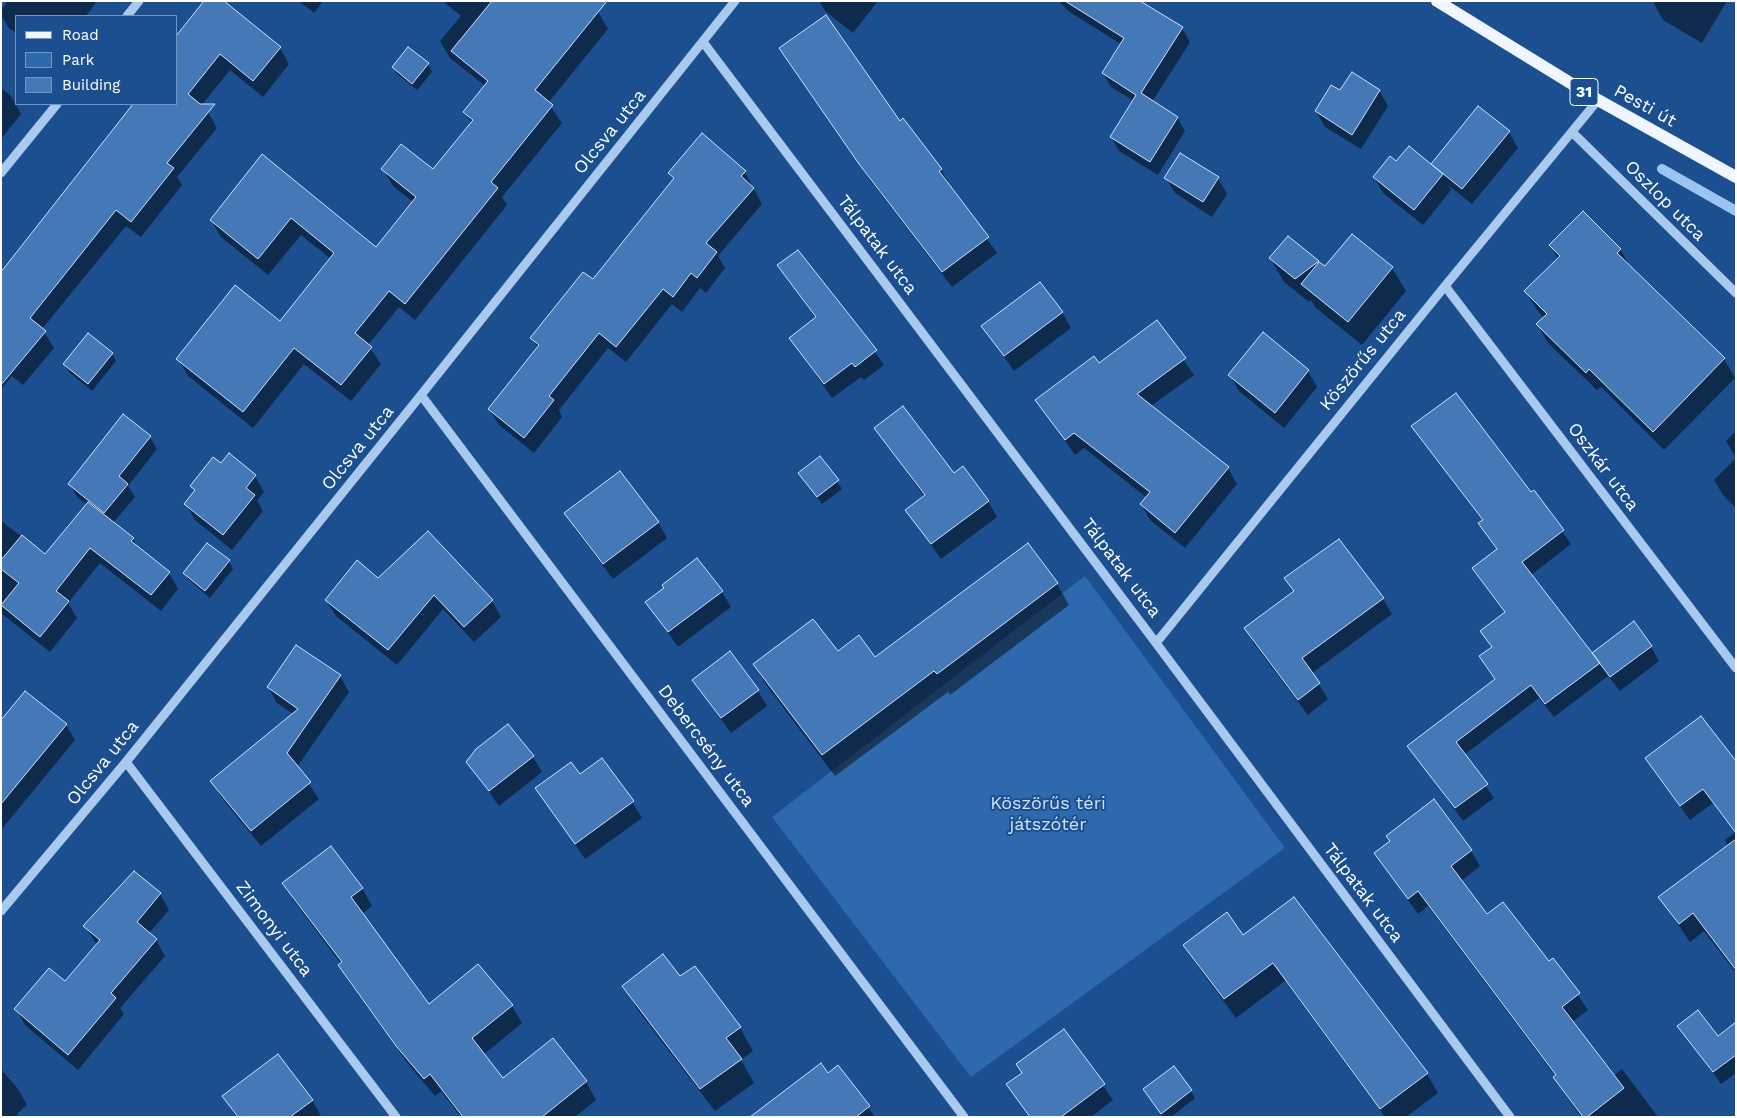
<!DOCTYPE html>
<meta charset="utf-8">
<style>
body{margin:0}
#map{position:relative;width:1737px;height:1118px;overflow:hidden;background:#1b4f8f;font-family:"Work Sans",sans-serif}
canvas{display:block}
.frame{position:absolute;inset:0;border:2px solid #fff;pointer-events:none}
.legend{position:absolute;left:15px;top:15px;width:162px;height:90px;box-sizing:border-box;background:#1b4f8f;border:1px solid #7695bc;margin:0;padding:6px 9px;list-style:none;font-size:15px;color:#fff}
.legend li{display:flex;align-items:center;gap:10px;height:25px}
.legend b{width:25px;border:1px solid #7695bc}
</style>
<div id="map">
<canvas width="1737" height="1118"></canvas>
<div class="frame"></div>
<ul class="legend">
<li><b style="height:6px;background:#f0f6ff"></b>Road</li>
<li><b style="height:14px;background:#2e69ad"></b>Park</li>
<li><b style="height:14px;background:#4478b7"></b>Building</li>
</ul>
</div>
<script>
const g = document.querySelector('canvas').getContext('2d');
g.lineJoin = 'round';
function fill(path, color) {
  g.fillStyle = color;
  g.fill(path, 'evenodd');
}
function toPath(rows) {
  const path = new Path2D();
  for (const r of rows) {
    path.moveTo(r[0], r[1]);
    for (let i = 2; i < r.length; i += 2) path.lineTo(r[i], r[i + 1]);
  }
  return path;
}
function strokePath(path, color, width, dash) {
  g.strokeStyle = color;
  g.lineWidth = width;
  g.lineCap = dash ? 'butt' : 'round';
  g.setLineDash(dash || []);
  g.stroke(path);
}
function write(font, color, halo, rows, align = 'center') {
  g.font = font + ' "Work Sans",sans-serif';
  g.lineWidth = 4;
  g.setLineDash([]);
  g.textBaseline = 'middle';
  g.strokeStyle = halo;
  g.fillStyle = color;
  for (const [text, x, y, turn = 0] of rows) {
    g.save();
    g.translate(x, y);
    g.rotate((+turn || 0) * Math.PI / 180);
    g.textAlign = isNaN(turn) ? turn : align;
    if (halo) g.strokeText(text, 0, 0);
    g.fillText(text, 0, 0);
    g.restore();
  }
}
const green = toPath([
 [1085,576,1285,848,971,1077,772,817]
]);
const shadow = toPath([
 [8,1,97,1,86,16,16,16,16,33,9,28,1,15,1,10],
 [299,1,323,1,314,13],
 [443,1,585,1,598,12,608,29,548,103,562,123,502,197,507,205,415,320,399,307,368,345,381,364,351,401,304,364,253,428,188,376,178,359,280,323,331,259,301,235,268,275,221,237,211,220,262,155,376,249,413,202,393,186,383,169,433,171,472,124,465,112,485,86,450,58,440,41,461,16],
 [819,1,878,1,853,33,825,11],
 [1059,1,1138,1,1182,28,1190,42,1152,102,1177,117,1185,131,1158,175,1119,151,1111,137,1134,101,1111,87,1103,73,1121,44,1068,11],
 [1655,1,1727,1,1702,43,1663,20,1654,4],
 [176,45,280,48,289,64,263,97,230,70,201,106,208,112,217,128,177,177,182,185,141,237,126,226,42,329,54,348,23,385,12,376,1,389,1,272,77,179,76,177,134,104,176,104],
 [780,48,899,123,941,169,950,185,949,186,997,253,952,287,870,180],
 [428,64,432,72,417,90,398,75,393,67],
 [1,88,11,96,21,114,1,139],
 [1379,90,1388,106,1361,149,1325,127,1316,111,1341,92],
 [1478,107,1509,132,1518,148,1472,204,1448,185,1451,190,1423,225,1383,193,1374,177,1396,163,1431,165],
 [745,172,762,204,718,256,725,268,706,293,700,288,682,312,672,304,626,362,608,348,559,410,562,417,534,453,499,425,489,409,538,348,532,338,593,281,674,180,669,173],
 [1166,178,1218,178,1227,194,1212,217,1175,193],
 [1352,235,1392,268,1406,291,1362,345,1316,308,1311,300,1309,302,1284,282,1270,258,1288,237,1325,268],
 [1551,246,1620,249,1631,268,1724,359,1735,378,1664,450,1601,387,1597,390,1548,343,1537,324,1544,318,1537,310,1526,292,1558,259],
 [779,266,846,311,884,365,864,380,861,377,832,398,790,338,816,319],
 [1062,312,1071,328,1014,371,982,326],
 [1157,322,1194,375,1151,406,1228,468,1237,484,1185,548,1150,520,1141,504,1147,498,1084,448,1075,455,1037,401,1099,365],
 [1263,334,1308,371,1317,387,1284,428,1239,391,1230,375],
 [112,354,116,361,92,391,69,372,64,364],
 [1413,427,1531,494,1534,492,1571,544,1531,575,1594,659,1651,647,1659,661,1620,691,1608,676,1554,717,1539,698,1464,755,1494,798,1463,821,1409,746,1495,680,1480,657,1492,648,1481,631,1505,613,1473,569,1497,551,1479,524,1483,521],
 [876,428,954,474,988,501,997,517,941,559,907,510,924,497],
 [1736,431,1736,508,1723,495,1714,480,1736,458,1726,441],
 [150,437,157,449,128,486,135,497,113,523,133,539,138,548,169,573,178,589,161,611,100,563,68,603,77,618,50,652,1,613,1,521,46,555,87,505,77,497,70,485],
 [229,455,255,476,264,492,257,501,263,511,232,550,195,520,186,504,195,492,192,486,221,465],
 [820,458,842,489,822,504,804,480],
 [566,513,658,522,667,538,613,579,575,529],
 [229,561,233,569,210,598,189,580,185,573],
 [1286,578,1383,599,1392,614,1312,673,1328,699,1308,715,1254,644,1245,629,1294,592],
 [378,579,492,601,501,617,474,642,443,609,397,665,336,616,326,600],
 [1057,584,1069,605,950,695,948,692,835,776,767,686,754,665,837,652,875,659],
 [722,592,731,607,678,647,647,602],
 [340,676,349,692,297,767,319,799,261,846,221,797,212,781,293,714,277,703,268,687],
 [693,680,758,691,767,706,731,733],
 [25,692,66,725,75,740,1,830,1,722],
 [533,757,542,772,499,806,468,762],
 [1646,759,1736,786,1690,820],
 [580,775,632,802,642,818,585,859,537,789],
 [1736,832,1736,973,1704,931,1690,942,1660,898,1728,846,1725,840],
 [1471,851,1480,866,1461,881,1487,915,1548,962,1553,959,1588,1010,1572,1022,1613,1076,1622,1069,1658,1117,1581,1117,1564,1093,1556,1077,1428,906,1418,914,1375,854],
 [284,883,362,888,372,906,362,914,429,1006,512,1006,522,1023,483,1055,503,1080,586,1082,596,1100,575,1117,461,1117,441,1091,435,1096,408,1064,350,983,339,966,341,964,294,901],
 [160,894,169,910,149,933,156,940,165,956,120,1008,124,1014,78,1070,25,1025,16,1009,65,983,97,945,85,926],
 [1294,899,1427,1074,1438,1093,1406,1117,1385,1117,1285,981,1236,1018,1196,964,1185,945,1243,937],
 [680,978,740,1028,753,1051,741,1060,754,1083,715,1111,637,1009,624,986],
 [1679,1026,1736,1042,1736,1073,1721,1084],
 [1064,1030,1113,1100,1091,1117,1029,1117,1008,1085,1023,1074],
 [838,1067,875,1117,779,1117,828,1074],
 [1,1069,18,1089,27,1105,17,1114,19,1117,1,1117],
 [1144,1089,1191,1091,1195,1098,1171,1117,1163,1117],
 [223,1096,312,1100,321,1116,236,1117]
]);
const stream = toPath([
 [1662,169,1736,211]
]);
const building = toPath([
 [204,1,224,1,281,47,253,81,220,54,188,94,200,104,215,104,167,163,174,168,131,222,116,210,30,318,46,331,1,385,1,272,133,104,176,104,176,36,204,1],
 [492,1,607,1,535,90,553,105,491,182,498,188,405,304,389,291,355,333,372,347,341,385,294,348,243,412,176,359,235,285,280,321,334,253,291,218,258,259,210,220,262,154,376,247,416,197,381,169,401,144,433,169,473,120,463,112,488,81,451,51,492,1],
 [1065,1,1140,1,1183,27,1141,93,1178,117,1150,162,1110,137,1136,95,1102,73,1124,38,1065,1],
 [826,15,900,121,903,118,942,169,939,171,989,237,942,272,859,164,779,48,826,15],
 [408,47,429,63,412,84,392,67,408,47],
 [1352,72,1380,90,1352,135,1315,111,1331,85,1340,90,1352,72],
 [1478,106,1510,131,1462,189,1431,164,1478,106],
 [702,133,746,171,741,176,754,188,706,243,717,252,697,278,691,273,673,297,663,289,616,347,599,333,549,396,554,400,524,438,488,409,539,345,530,338,583,272,593,279,674,178,668,173,702,133],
 [1409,146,1443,174,1414,210,1373,177,1390,156,1396,161,1409,146],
 [1180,153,1219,177,1203,202,1164,178,1180,153],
 [1583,211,1621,249,1617,253,1725,358,1653,432,1589,369,1586,373,1536,324,1547,314,1524,291,1560,256,1549,245,1583,211],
 [1352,234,1393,267,1348,322,1301,284,1319,262,1325,266,1352,234],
 [1288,236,1319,261,1295,279,1269,258,1288,236],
 [798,250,877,350,855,367,852,363,824,384,789,338,816,317,777,265,798,250],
 [1040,282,1063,312,1004,356,981,326,1040,282],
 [1157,320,1186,358,1137,394,1229,467,1175,533,1140,504,1150,492,1074,433,1065,440,1035,400,1094,356,1099,363,1157,320],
 [1263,332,1309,370,1275,413,1228,375,1263,332],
 [88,333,113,353,88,384,63,364,88,333],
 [1456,393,1531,492,1534,490,1564,530,1522,562,1600,663,1545,704,1531,685,1456,742,1488,784,1455,808,1407,746,1495,679,1479,656,1492,647,1480,631,1505,612,1472,568,1497,549,1478,523,1483,520,1411,426,1456,393],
 [903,406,954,473,963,466,989,501,931,544,905,510,925,495,874,428,903,406],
 [123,414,151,436,119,476,128,484,104,513,68,484,123,414],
 [229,453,256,475,246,488,255,495,223,535,184,504,195,490,190,486,213,457,221,463,229,453],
 [820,456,839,480,817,497,798,473,820,456],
 [620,471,659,522,603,564,564,513,620,471],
 [88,502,134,538,131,541,170,572,151,595,90,548,56,591,69,601,40,637,1,605,19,583,1,569,1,560,22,535,45,554,88,502],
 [428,531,493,600,464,627,434,595,388,650,325,600,357,560,378,578,428,531],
 [1339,539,1384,598,1302,658,1320,683,1298,700,1244,628,1294,591,1284,578,1339,539],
 [207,543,230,560,205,591,183,573,207,543],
 [1028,543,1058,583,937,674,934,671,822,755,753,664,813,619,838,651,859,635,875,657,1028,543],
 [697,558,723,591,668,632,645,602,664,588,662,585,697,558],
 [1634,621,1652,646,1610,677,1592,653,1634,621],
 [296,645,341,675,287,753,311,782,251,831,210,781,298,709,267,687,296,645],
 [730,651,759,690,721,718,692,680,730,651],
 [25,691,67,724,1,804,1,720,25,691],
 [1701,716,1736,761,1736,833,1703,789,1680,806,1645,758,1701,716],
 [508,724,534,756,489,791,466,762,476,749,508,724],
 [602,758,634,801,575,844,535,788,571,762,580,774,602,758],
 [1434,799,1472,850,1451,866,1487,914,1503,902,1549,961,1553,958,1580,993,1562,1007,1624,1088,1587,1117,1583,1117,1553,1077,1556,1075,1418,891,1408,899,1374,853,1390,841,1386,836,1434,799],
 [1736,839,1736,970,1693,913,1679,924,1658,897,1736,839],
 [331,846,363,888,351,897,429,1004,478,964,513,1005,472,1038,503,1078,553,1038,587,1081,542,1117,463,1117,430,1074,424,1079,396,1046,338,965,342,962,282,883,331,846],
 [134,871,161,893,137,922,157,939,111,993,116,998,68,1055,14,1009,49,968,65,981,100,940,83,926,134,871],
 [1294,897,1428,1073,1380,1109,1273,963,1224,999,1183,945,1227,912,1243,935,1294,897],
 [663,954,680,976,695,966,741,1027,726,1038,742,1059,700,1089,622,986,663,954],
 [1698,1010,1718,1036,1736,1022,1736,1055,1713,1072,1677,1026,1698,1010],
 [1064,1029,1105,1084,1061,1117,1030,1117,1006,1084,1022,1073,1016,1064,1064,1029],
 [278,1054,313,1100,290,1117,238,1117,222,1096,278,1054],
 [821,1063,828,1073,838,1065,870,1106,856,1117,750,1117,821,1063],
 [1174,1066,1192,1090,1161,1114,1143,1089,1174,1066]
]);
const minor = toPath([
 [127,16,139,1],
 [703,42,1156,643,1510,1117],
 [1572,132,1736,293],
 [1,173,57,104],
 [1445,286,1736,668],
 [421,395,964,1117],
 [1156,643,1445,286,1598,100],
 [126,762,396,1117],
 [1,911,126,762,421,395,735,1]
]);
const major = toPath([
 [1437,1,1598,100,1736,177]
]);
const shields = [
 [1584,92,28]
];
const shieldNames = [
 ["31",1584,92]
];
const streetNames = [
 ["Pesti út",1645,106,29],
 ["Olcsva utca",610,132,-51],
 ["Oszlop utca",1665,201,45],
 ["Tálpatak utca",877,245,53],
 ["Köszörűs utca",1363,360,-51],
 ["Olcsva utca",358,448,-51],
 ["Oszkár utca",1603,467,53],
 ["Tálpatak utca",1121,568,53],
 ["Debercsény utca",706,746,53],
 ["Olcsva utca",103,763,-51],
 ["Tálpatak utca",1363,893,53],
 ["Zimonyi utca",274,929,53]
];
const parkNames = [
 ["Köszörűs téri",1048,804],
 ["játszótér",1048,825]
];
fill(green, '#2e69ad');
fill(shadow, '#0007');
strokePath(stream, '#9cc4f0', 10);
fill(building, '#4478b7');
strokePath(building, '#cfe3fa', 1);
strokePath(minor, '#a9c9ee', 9);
strokePath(major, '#f0f6ff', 12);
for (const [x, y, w] of shields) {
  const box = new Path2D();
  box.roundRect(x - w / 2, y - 13.5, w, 27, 4);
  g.fillStyle = '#1b4f8f';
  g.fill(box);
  strokePath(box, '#fff', 1);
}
write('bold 16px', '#fff', null, shieldNames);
write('18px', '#fff', '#1b4f8f', streetNames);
write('18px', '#cfe3fa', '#1b4f8f', parkNames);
</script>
